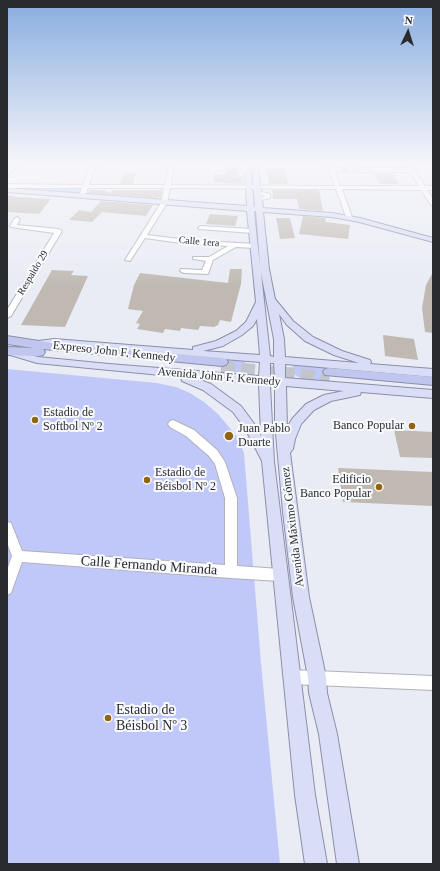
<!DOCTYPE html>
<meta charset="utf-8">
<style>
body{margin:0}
#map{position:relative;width:440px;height:871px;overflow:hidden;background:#eaecf5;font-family:Georgia,serif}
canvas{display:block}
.frame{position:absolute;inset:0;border:8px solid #292a2d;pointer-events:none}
.north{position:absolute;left:388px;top:12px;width:40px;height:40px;-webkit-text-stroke:3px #f9fafe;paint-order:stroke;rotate:4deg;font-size:11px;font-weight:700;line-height:16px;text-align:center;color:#292a2d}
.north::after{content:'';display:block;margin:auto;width:14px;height:18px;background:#292a2d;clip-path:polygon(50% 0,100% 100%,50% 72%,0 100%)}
</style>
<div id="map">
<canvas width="440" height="871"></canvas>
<div class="frame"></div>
<div class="north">N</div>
</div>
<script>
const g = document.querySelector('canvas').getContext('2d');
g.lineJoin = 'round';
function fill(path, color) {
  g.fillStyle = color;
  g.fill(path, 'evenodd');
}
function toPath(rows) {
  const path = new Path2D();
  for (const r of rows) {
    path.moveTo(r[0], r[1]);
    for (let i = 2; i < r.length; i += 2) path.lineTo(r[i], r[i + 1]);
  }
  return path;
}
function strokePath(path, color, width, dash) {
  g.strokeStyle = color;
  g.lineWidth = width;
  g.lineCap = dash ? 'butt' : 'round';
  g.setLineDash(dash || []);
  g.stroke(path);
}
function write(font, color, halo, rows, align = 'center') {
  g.font = font + ' Georgia,serif';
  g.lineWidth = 4;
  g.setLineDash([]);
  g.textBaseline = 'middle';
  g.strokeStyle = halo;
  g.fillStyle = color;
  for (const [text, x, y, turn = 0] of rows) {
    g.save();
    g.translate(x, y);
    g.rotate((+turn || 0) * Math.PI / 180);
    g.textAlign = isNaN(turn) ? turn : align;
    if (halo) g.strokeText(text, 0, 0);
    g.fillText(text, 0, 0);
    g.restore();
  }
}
const green = toPath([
 [30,188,80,188,82,189,80,192,78,193,28,190],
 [224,359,242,361,248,364,248,370,244,373,222,372],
 [297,364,328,367,330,381,300,378,294,374,292,371,293,366],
 [7,369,157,383,176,387,190,393,204,402,218,414,238,438,244,453,261,663,280,864,7,864]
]);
const building = toPath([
 [227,167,238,167,238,176,243,177,243,184,214,182,214,174,227,174],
 [266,168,284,168,288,184,269,184],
 [124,173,136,173,133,184,120,184],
 [374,174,393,174,399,184,380,184],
 [90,190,103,190,111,193,112,190,162,190,161,197,157,198,88,193],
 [272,190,319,190,323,211,299,209,297,199,273,199],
 [7,195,17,197,51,199,39,214,7,212],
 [101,201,153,205,146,216,102,212,92,222,69,220,79,210,91,212],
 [210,214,238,216,235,226,206,224],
 [303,216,325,218,326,222,350,225,348,239,299,234],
 [276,218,290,218,295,238,280,239],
 [230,269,242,269,241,284,231,322,220,320,218,325,214,327,200,326,198,330,181,328,180,331,165,329,163,333,137,329,140,324,136,323,143,311,128,309,134,285,140,273,228,283],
 [52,270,74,271,71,275,88,276,65,327,21,325],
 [433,272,433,333,425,332,422,308,426,285],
 [383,335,414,339,418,360,385,356],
 [394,430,433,432,433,458,400,457],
 [338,468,433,472,433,506,343,502]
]);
const minorTunnel = toPath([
 [343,170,360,170]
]);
const highwayTunnel = toPath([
 [221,368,329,378]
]);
const minor = toPath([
 [12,165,17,165,7,176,7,170,12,165],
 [90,165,96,165,89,185,165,185,169,165,174,165,171,185,335,186,327,165,332,165,334,168,343,168,346,170,335,172,340,186,419,186,410,172,360,172,357,170,360,168,408,168,407,165,411,165,425,186,433,186,433,190,427,190,433,199,433,206,431,205,421,190,342,189,352,217,349,219,346,217,336,189,170,188,167,203,147,235,188,240,254,244,257,246,254,248,236,247,213,260,208,274,184,273,180,271,181,269,202,270,206,261,193,259,193,257,209,257,228,246,188,244,145,238,130,261,125,260,161,203,164,188,88,188,86,193,83,195,80,193,82,188,7,188,7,184,83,185,90,165],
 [258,191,270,194,270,198,257,201,257,199,265,196,256,194,255,193,258,191],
 [17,217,20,219,17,225,59,229,62,231,11,316,7,318,7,310,54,233,11,227,10,226,14,219,17,217],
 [201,226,252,229,255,231,252,233,199,229,198,228,201,226],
 [173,420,194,430,217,450,225,462,237,498,237,566,280,569,284,571,286,575,284,579,280,581,231,578,22,562,11,593,7,595,7,570,12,556,7,543,7,522,11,523,22,551,225,565,225,498,215,464,209,456,186,436,170,427,168,424,170,421,173,420],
 [291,670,433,676,433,690,291,684,286,682,284,677,286,672,291,670]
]);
const major = toPath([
 [252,165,258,165,263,208,332,213,360,218,433,238,433,242,359,222,332,217,263,212,269,269,275,299,293,321,313,337,342,351,370,360,371,362,370,364,433,369,433,377,285,364,285,378,433,390,433,398,361,392,360,395,331,401,314,410,301,424,295,439,293,449,290,453,309,597,326,677,327,693,337,734,359,864,337,864,319,734,309,693,308,677,293,597,283,512,275,423,275,385,270,385,274,462,315,795,327,864,305,864,295,795,262,461,246,430,233,412,203,390,182,381,181,377,37,363,7,354,8,348,38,357,109,364,259,376,260,362,54,345,38,347,33,344,38,341,54,339,193,350,193,347,216,341,236,331,246,322,256,302,247,211,7,192,7,188,247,206,245,173,248,171,251,173,254,207,255,207,252,165],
 [254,211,256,211,260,265,256,231,254,211],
 [261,273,274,339,274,357,270,356,261,273],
 [279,314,287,325,305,341,334,355,359,363,285,357,284,339,279,314],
 [257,319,260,355,203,351,223,346,242,335,253,326,257,319],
 [270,363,274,363,275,378,270,377,270,363],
 [198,379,259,384,261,436,255,425,241,406,211,384,198,379],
 [286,386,344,391,324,395,306,404,292,419,287,428,286,386]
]);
const highway = toPath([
 [7,336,52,343,222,358,226,359,228,362,226,365,222,366,43,349,45,352,43,355,39,356,7,355,7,347,34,348,7,344,7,336],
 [329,368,433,377,433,385,325,375,323,372,325,369,329,368]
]);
const markers = [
 [35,420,4,"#926410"],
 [412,426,4,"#926410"],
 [229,436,5,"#926410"],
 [147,480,4,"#926410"],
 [379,487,4,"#926410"],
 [108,718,4,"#926410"]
];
const farStreetnames = [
 ["Calle 1era",199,242,5],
 ["Respaldo 29",33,273,-59]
];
const streetNames = [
 ["Expreso John F. Kennedy",114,352,6],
 ["Avenida John F. Kennedy",219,377,5],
 ["Avenida Máximo Gómez",293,527,-97]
];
const poiNames = [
 ["Estadio de",43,413],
 ["Softbol Nº 2",43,427],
 ["Banco Popular",404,426,"right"],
 ["Juan Pablo",238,429],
 ["Duarte",238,443],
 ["Estadio de",155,473],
 ["Béisbol Nº 2",155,487],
 ["Edificio",371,480,"right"],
 ["Banco Popular",371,494,"right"]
];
const nearStreetnames = [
 ["Calle Fernando Miranda",149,566,4]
];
const nearPoinames = [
 ["Estadio de",116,710],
 ["Béisbol Nº 3",116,726]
];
fill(green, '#c0c8fa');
fill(building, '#bfb9b2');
strokePath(minorTunnel, '#c3c5cd', 6, [6, 3]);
strokePath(highwayTunnel, '#c3c5cd', 14, [14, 6]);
strokePath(minor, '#b0b1ba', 2);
strokePath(major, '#8b8faa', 2);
strokePath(highway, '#8b8faa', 2);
fill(minor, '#fff');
fill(major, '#d9ddf5');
fill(highway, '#c0c6ee');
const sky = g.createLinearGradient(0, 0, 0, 287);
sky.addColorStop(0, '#88acdf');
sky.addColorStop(0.57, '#f6f6fa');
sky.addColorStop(1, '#f6f6fa00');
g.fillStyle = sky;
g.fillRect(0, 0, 440, 287);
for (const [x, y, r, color] of markers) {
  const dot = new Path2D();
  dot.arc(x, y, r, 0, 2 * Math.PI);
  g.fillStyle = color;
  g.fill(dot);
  strokePath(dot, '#f9fafe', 1.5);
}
write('10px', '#292a2d', '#f9fafe', farStreetnames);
write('12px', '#292a2d', '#f9fafe', streetNames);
write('12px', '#292a2d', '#f9fafe', poiNames, 'left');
write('14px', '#292a2d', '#f9fafe', nearStreetnames);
write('14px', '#292a2d', '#f9fafe', nearPoinames, 'left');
</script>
